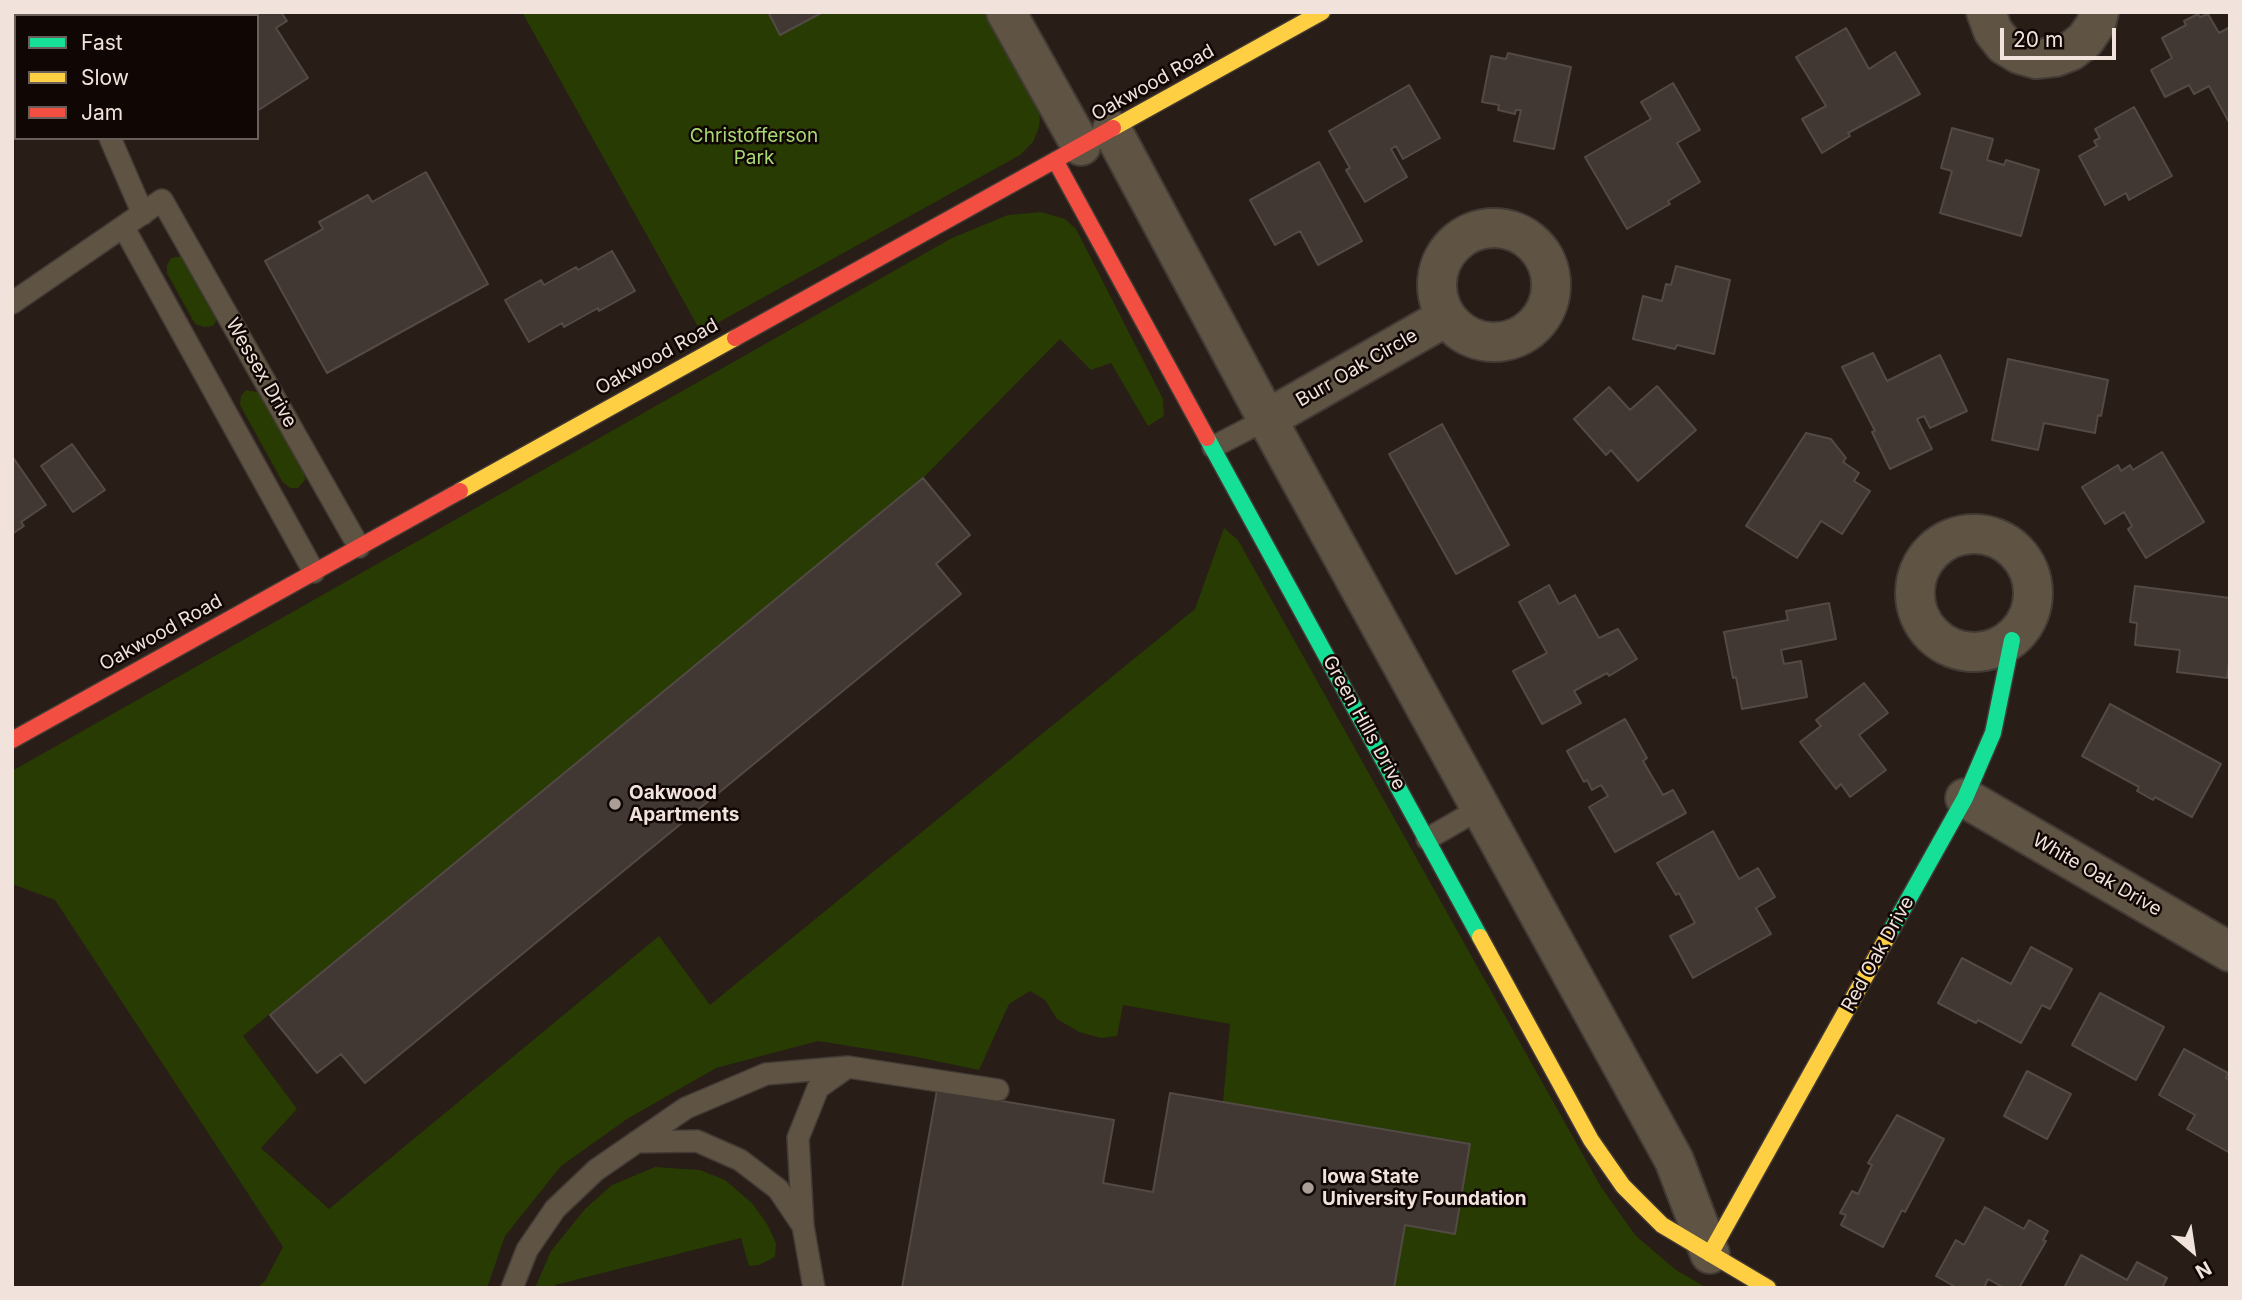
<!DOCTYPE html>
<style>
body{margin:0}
#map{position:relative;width:2242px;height:1300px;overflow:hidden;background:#281d17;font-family:Inter,sans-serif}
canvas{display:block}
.frame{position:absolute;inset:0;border:14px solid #f1e3dc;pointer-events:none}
.legend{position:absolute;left:14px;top:14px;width:245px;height:126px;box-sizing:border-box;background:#100704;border:2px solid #6a5f5a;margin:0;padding:9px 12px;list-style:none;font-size:21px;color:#f1e3dc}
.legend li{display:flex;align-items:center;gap:14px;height:35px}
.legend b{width:35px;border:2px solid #6a5f5a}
.north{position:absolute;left:2158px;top:1216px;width:70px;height:70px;-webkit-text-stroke:5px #100704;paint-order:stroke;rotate:151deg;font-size:19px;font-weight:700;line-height:28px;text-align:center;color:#f1e3dc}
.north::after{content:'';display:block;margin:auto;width:24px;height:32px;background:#f1e3dc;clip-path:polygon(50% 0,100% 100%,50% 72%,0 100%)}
.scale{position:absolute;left:2000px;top:28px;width:116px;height:32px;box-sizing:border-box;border:4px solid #f1e3dc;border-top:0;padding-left:9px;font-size:21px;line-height:24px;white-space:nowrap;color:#f1e3dc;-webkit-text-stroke:5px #100704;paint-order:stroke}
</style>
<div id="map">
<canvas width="2242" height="1300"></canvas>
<div class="frame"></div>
<ul class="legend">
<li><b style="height:9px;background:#16e098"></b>Fast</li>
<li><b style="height:9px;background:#ffcf43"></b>Slow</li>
<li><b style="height:9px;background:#f24e42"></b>Jam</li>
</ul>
<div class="north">N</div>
<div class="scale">20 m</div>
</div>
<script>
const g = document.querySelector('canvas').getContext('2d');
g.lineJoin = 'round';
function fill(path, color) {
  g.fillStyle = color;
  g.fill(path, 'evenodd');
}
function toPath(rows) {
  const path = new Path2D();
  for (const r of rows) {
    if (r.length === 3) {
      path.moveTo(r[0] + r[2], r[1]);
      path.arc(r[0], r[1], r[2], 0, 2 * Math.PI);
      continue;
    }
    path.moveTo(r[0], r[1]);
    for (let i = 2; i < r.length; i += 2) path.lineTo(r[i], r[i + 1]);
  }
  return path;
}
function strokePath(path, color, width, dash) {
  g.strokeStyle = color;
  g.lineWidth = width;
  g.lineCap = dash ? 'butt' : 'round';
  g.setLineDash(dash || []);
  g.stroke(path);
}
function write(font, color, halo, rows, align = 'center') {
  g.font = font + ' Inter,sans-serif';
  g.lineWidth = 5;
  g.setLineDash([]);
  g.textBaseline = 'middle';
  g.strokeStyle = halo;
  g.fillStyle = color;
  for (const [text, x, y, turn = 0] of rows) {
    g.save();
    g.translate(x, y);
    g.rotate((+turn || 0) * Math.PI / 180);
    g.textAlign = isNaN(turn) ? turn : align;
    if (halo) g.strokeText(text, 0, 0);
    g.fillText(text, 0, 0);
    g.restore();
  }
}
const green = toPath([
 [522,12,986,12,1035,97,1040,118,1039,128,1033,142,1020,155,701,332],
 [1041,212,1065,219,1076,229,1163,399,1164,416,1148,426,1111,363,1091,370,1060,339,923,478,243,1036,297,1109,261,1148,329,1209,659,936,710,1005,1195,609,1224,528,1238,540,1601,1187,1636,1236,1676,1270,1707,1288,1394,1288,1405,1225,1454,1234,1470,1144,1223,1102,1230,1024,1123,1005,1117,1036,1101,1038,1079,1032,1057,1019,1045,1000,1030,991,1009,1004,979,1070,912,1056,818,1041,716,1068,627,1119,561,1166,505,1236,487,1288,257,1288,265,1281,283,1247,55,900,12,884,12,771,952,238,1008,215],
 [183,256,219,311,217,319,213,326,204,327,195,324,167,273,167,265,171,258],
 [246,390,262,393,304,468,305,480,298,488,290,488,282,481,240,405,241,396],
 [655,1167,700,1170,725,1180,752,1203,767,1224,776,1243,775,1257,759,1265,749,1266,741,1238,555,1285,555,1288,535,1288,551,1251,585,1209,612,1185]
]);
const building = toPath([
 [149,12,281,12,287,21,276,28,308,78,257,111,257,16,151,16,149,12],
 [768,12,823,12,780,35,768,12],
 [2198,14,2200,17,2208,14,2219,33,2230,27,2230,124,2209,86,2194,94,2189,85,2165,97,2151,70,2172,58,2162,38,2186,25,2184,21,2198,14],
 [1846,28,1869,69,1895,52,1920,94,1848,133,1850,136,1822,153,1802,119,1826,106,1796,57,1846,28],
 [1508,53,1571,67,1554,149,1514,141,1521,110,1516,110,1515,114,1498,110,1499,105,1482,102,1491,56,1506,59,1508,53],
 [1673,83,1700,130,1677,143,1700,182,1668,201,1670,204,1627,229,1585,157,1651,119,1641,102,1673,83],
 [1409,85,1440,138,1403,159,1396,146,1391,149,1407,177,1365,202,1346,170,1350,168,1329,131,1409,85],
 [2134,107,2172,176,2129,200,2126,193,2105,205,2079,156,2097,146,2094,141,2100,138,2095,129,2134,107],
 [1952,128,1993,139,1987,160,2004,165,2006,160,2039,170,2021,236,1940,213,1952,171,1941,168,1952,128],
 [1319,162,1362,241,1318,265,1300,231,1275,245,1250,200,1319,162],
 [426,172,488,284,327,373,265,261,323,229,319,222,368,195,372,202,426,172],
 [612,251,635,291,599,311,598,308,564,327,562,323,529,342,505,300,541,280,544,285,576,267,578,270,612,251],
 [1676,266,1730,280,1714,354,1677,345,1675,349,1633,339,1643,296,1662,301,1666,284,1671,285,1676,266],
 [1873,353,1887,381,1940,355,1967,411,1930,428,1924,416,1917,419,1932,449,1890,469,1872,432,1875,431,1842,367,1873,353],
 [2008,359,2108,380,2101,416,2098,415,2095,433,2044,423,2038,450,1992,440,2008,359],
 [1657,386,1696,430,1638,481,1611,450,1606,455,1574,419,1609,387,1630,410,1657,386],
 [1442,424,1509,545,1456,574,1389,454,1442,424],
 [1806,433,1831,439,1846,458,1843,462,1859,473,1854,481,1870,491,1842,534,1821,521,1797,558,1746,526,1806,433],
 [72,444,105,490,73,512,41,466,72,444],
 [2162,452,2204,522,2146,558,2128,529,2132,526,2124,512,2105,524,2082,487,2118,465,2121,471,2130,465,2133,470,2162,452],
 [12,456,46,505,21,522,24,526,12,534,12,456],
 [923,478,970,535,936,564,961,594,365,1083,341,1054,317,1073,270,1015,923,478],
 [1549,585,1559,604,1575,595,1599,638,1618,629,1637,659,1609,676,1607,673,1574,691,1581,703,1542,724,1513,671,1547,653,1519,602,1549,585],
 [2135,586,2230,598,2230,652,2227,678,2177,672,2180,650,2135,645,2137,623,2130,622,2135,586],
 [1829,603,1836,639,1781,650,1784,664,1801,661,1807,697,1742,709,1736,677,1733,678,1724,632,1788,620,1786,611,1829,603],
 [1864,683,1888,713,1859,735,1886,770,1850,797,1841,784,1836,789,1800,742,1821,726,1816,720,1864,683],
 [2110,704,2221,764,2192,817,2155,797,2153,800,2137,791,2139,787,2082,756,2110,704],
 [1625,719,1647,758,1643,761,1663,795,1673,790,1686,813,1615,852,1589,807,1608,796,1601,785,1592,790,1587,780,1584,782,1567,751,1625,719],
 [1713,831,1739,879,1758,868,1775,897,1756,908,1771,934,1693,978,1670,936,1695,923,1679,893,1676,895,1657,863,1713,831],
 [2031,947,2072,969,2050,1009,2042,1005,2021,1043,1978,1020,1976,1023,1938,1003,1962,958,2011,984,2031,947],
 [2100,993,2164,1027,2136,1080,2072,1045,2100,993],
 [2184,1049,2228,1073,2226,1078,2230,1080,2230,1153,2187,1129,2195,1115,2159,1095,2184,1049],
 [2027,1071,2071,1094,2047,1139,2004,1116,2027,1071],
 [937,1090,1114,1120,1103,1183,1153,1192,1170,1093,1470,1144,1455,1234,1405,1225,1394,1288,902,1288,937,1090],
 [1897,1115,1944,1139,1905,1212,1902,1210,1883,1247,1841,1225,1846,1215,1840,1213,1852,1191,1858,1194,1872,1165,1868,1163,1897,1115],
 [1985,1207,2024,1229,2029,1220,2048,1231,2043,1240,2046,1241,2019,1288,2004,1288,1988,1279,1984,1288,1957,1288,1936,1276,1956,1240,1964,1245,1985,1207],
 [2081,1255,2127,1280,2137,1262,2167,1278,2162,1288,2064,1288,2081,1255]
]);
const lane = toPath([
 [52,12,54,16],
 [110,138,143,214],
 [124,228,314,572],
 [12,303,162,200,359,547],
 [1213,447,1267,419],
 [1427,839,1481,808],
 [848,1067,998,1090],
 [636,1142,697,1141,740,1160,778,1189,803,1226],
 [512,1288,527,1250,555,1209,596,1170,686,1108,766,1074,848,1067,818,1088,798,1138,803,1226,814,1288]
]);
const street = toPath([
 [1006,12,1081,146],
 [1986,12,1993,31,2004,45,2019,54,2036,59,2055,57,2071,51,2085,40,2096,24,2099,12],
 [1112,130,1267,419,1674,1160,1710,1254],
 [1494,285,57],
 [1267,419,1446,317],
 [1974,593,59],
 [1965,798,2230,952]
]);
const fast = toPath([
 [1207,438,1480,937],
 [1889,934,1965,798,1993,733,2012,640]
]);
const slow = toPath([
 [1113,128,1322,12],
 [460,491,735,338],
 [1480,937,1591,1140,1623,1186,1662,1225,1768,1288],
 [1710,1254,1889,934]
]);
const jam = toPath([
 [1055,160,1207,438],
 [735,338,1113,128],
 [12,740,460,491]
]);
const markers = [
 [615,804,7,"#ab9e97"],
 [1308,1188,7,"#ab9e97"]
];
const streetNames = [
 ["Oakwood Road",1153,83,-29],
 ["Oakwood Road",657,357,-29],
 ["Burr Oak Circle",1357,368,-30],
 ["Wessex Drive",261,373,60],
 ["Oakwood Road",161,633,-29],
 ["Green Hills Drive",1364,723,61],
 ["White Oak Drive",2097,875,30],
 ["Red Oak Drive",1878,954,-61]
];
const parkNames = [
 ["Christofferson",754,136],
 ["Park",754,158]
];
const poiNames = [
 ["Oakwood",629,793],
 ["Apartments",629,815],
 ["Iowa State",1322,1177],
 ["University Foundation",1322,1199]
];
fill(green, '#273b03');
fill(building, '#413833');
strokePath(building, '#534a45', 2);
strokePath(lane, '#423a34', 24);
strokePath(street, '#423a34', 42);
strokePath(fast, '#423a34', 19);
strokePath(slow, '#423a34', 19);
strokePath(jam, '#423a34', 19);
strokePath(lane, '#5f5444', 21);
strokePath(street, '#5f5444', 38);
strokePath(fast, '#16e098', 16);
strokePath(slow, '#ffcf43', 16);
strokePath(jam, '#f24e42', 16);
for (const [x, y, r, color] of markers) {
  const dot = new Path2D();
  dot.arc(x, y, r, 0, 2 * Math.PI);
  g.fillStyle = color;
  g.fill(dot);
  strokePath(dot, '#100704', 2.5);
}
write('19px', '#f1e3dc', '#100704', streetNames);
write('19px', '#a9d974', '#100704', parkNames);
write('bold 19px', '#f1e3dc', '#100704', poiNames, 'left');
</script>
